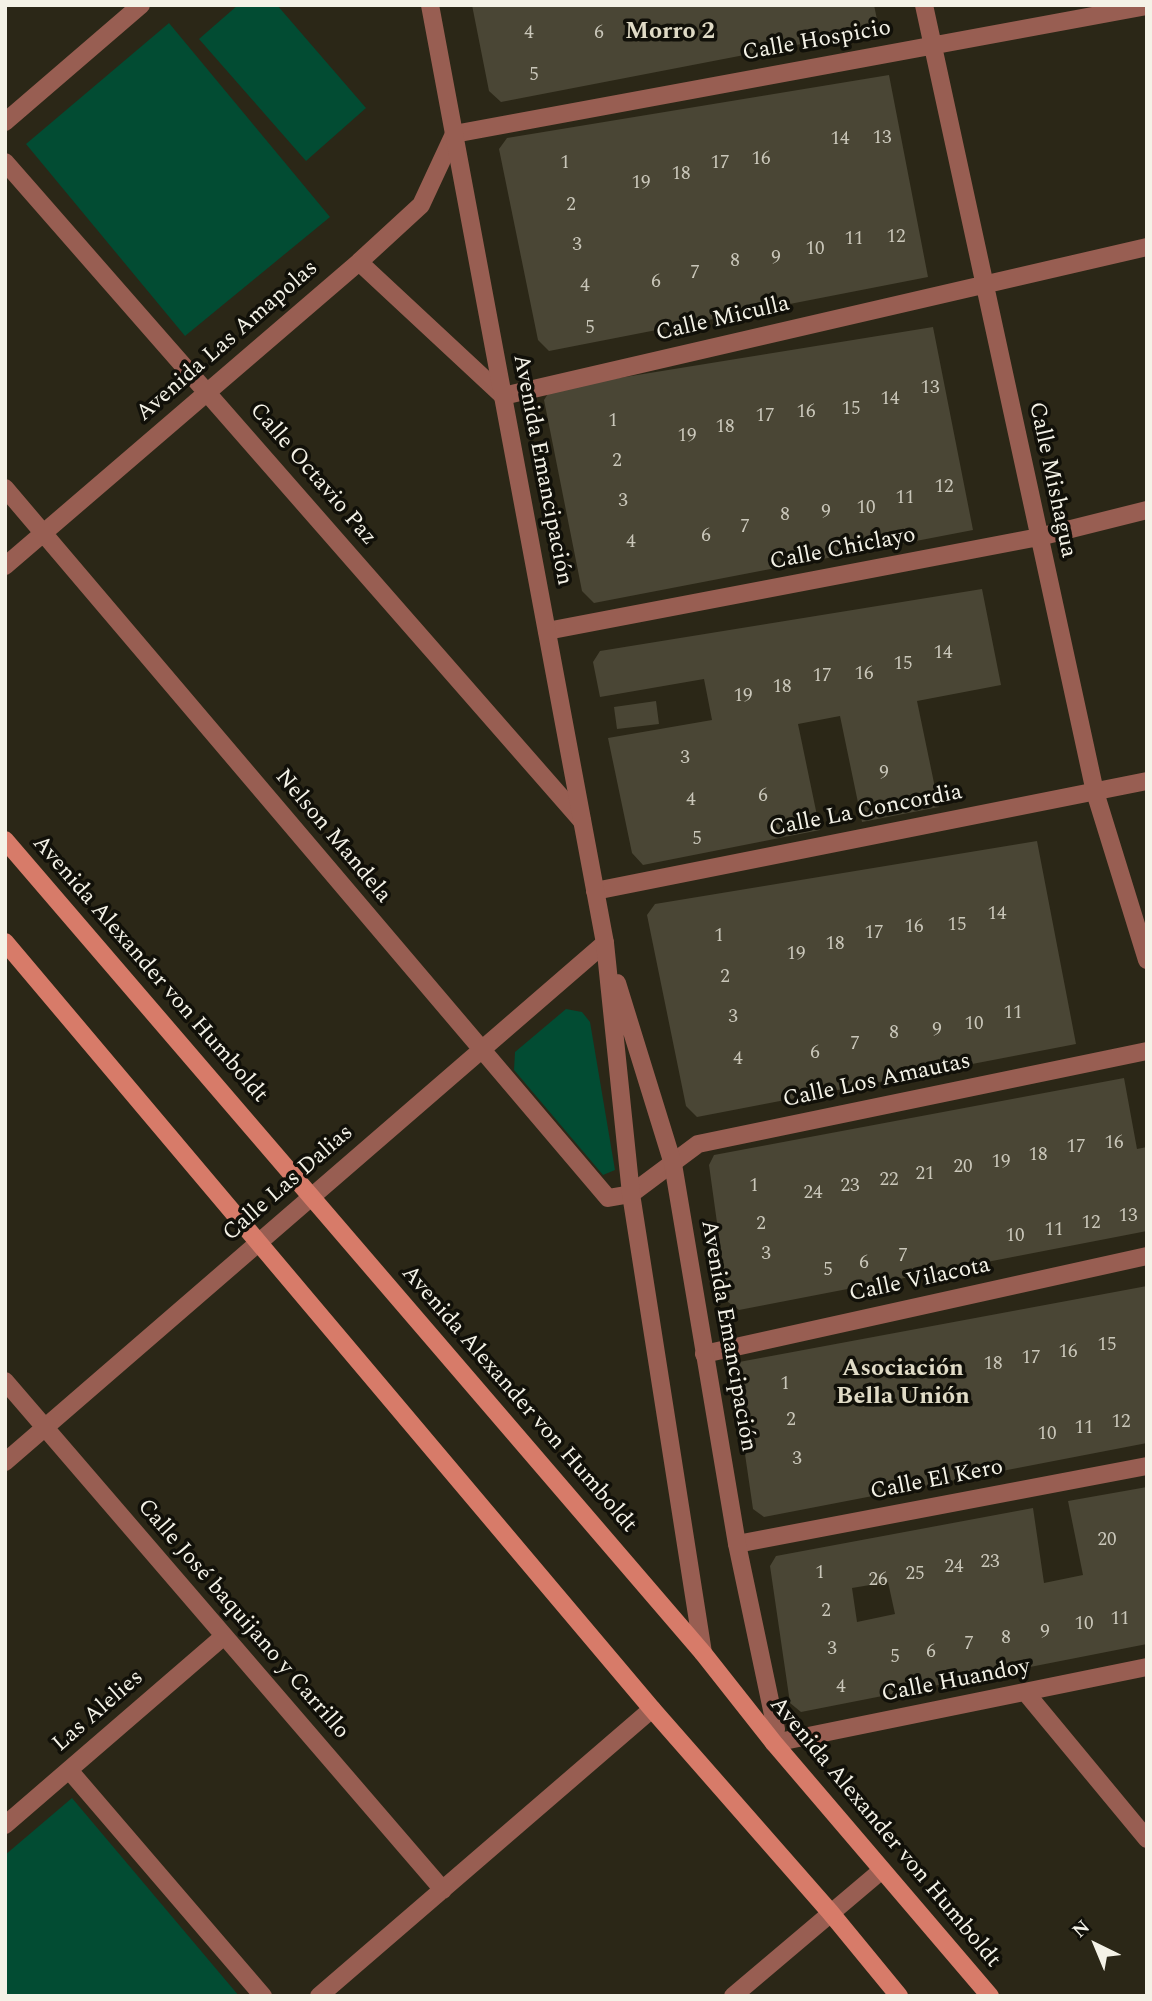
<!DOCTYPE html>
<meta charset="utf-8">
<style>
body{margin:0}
#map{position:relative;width:1152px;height:2001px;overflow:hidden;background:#2b2717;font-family:Spectral,serif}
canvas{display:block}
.frame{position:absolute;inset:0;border:7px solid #f4f2e7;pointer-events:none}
.north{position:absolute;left:1061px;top:1910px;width:70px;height:70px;-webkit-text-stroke:5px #111009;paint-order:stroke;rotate:317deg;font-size:19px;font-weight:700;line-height:28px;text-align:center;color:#f4f2e7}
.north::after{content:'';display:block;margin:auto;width:24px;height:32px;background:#f4f2e7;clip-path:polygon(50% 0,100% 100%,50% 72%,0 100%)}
</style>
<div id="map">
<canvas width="1152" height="2001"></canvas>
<div class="frame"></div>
<div class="north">N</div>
</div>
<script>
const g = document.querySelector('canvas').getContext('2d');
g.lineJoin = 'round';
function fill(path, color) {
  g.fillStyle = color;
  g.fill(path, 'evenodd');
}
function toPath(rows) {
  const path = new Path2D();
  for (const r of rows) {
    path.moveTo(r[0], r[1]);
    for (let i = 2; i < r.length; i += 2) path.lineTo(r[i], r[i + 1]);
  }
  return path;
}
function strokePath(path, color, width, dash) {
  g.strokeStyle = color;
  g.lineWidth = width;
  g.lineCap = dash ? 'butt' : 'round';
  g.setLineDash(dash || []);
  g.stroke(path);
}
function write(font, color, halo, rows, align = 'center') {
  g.font = font + ' Spectral,serif';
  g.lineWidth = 7;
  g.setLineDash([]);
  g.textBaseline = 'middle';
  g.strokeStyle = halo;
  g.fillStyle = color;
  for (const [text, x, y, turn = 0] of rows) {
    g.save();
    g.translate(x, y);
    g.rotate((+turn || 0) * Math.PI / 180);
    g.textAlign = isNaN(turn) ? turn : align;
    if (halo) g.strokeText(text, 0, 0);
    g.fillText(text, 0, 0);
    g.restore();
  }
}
const green = toPath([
 [238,5,277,5,366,108,306,161,199,39],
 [169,23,330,217,185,336,26,144],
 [566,1009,582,1012,590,1022,615,1170,603,1175,514,1070,515,1052],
 [72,1798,239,1996,5,1996,5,1855]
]);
const building = toPath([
 [472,5,874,5,879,29,501,102,489,91],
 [889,75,928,277,549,351,538,340,499,149,507,138],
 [933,327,973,530,594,603,582,591,544,400,551,389],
 [982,589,1001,685,917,701,939,807,862,822,840,716,798,724,820,830,643,865,632,853,608,738,712,720,704,679,600,697,593,662,600,651],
 [656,701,659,724,617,729,614,707],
 [1037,841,1076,1044,697,1117,686,1106,647,915,655,904],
 [1124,1078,1137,1149,1147,1147,1147,1231,739,1310,728,1302,709,1165,714,1155],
 [1147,1286,1147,1443,764,1517,753,1509,733,1372,739,1362],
 [1147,1487,1147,1644,801,1712,790,1703,770,1566,776,1556,1033,1508,1044,1583,1083,1575,1068,1501],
 [888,1582,895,1614,857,1622,852,1588]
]);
const minor = toPath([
 [924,5,1095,792,1147,960],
 [5,122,141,5],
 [5,162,582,821],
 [359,262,503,396,1147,247],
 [5,488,608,1198,631,1194,698,1144,1147,1051],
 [5,566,359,262,421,205,454,134,1147,6],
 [547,631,1039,537,1147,510],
 [595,891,1147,781],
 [704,1354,1147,1256],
 [5,1381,443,1890],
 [5,1462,605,943],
 [737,1544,1147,1466],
 [1026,1693,1147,1839],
 [774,1743,1147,1667],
 [69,1770,263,1996],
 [5,1825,224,1636],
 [319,1996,652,1709],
 [733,1996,882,1870]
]);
const tertiary = toPath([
 [430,5,605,943,631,1194,703,1653],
 [617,983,673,1164,737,1544,776,1729,774,1743]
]);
const secondary = toPath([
 [5,840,703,1653,774,1743,990,1996],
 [5,942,652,1709,830,1912,899,1996]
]);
const numberNames = [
 ["4",529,34],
 ["6",599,34],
 ["5",534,76],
 ["13",882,139],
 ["14",840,140],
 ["16",761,160],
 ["1",565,164],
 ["17",720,164],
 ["18",681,175],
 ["19",641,184],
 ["2",571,206],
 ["12",896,238],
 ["11",854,240],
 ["3",577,246],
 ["10",815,250],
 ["9",776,259],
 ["8",735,262],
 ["7",695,274],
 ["6",656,283],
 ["4",585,287],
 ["5",590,329],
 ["13",930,389],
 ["14",890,400],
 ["15",851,410],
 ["16",806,413],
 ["17",765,417],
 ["1",613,422],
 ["18",725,428],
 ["19",687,437],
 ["2",617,462],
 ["12",944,488],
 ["11",905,499],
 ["3",623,502],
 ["10",866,509],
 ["9",826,513],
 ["8",785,516],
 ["7",745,528],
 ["6",706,537],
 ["4",631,543],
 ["14",943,654],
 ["15",903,665],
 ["16",864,675],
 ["17",822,677],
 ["18",782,688],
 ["19",743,697],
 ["3",685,759],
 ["9",884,774],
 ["6",763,797],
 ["4",691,801],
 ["5",697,840],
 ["14",997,915],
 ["15",957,926],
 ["16",914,928],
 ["17",874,934],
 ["1",719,937],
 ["18",835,945],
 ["19",796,955],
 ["2",725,978],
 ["11",1013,1014],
 ["3",733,1018],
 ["10",974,1025],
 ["9",937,1031],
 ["8",894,1034],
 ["7",855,1045],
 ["6",815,1054],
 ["4",738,1060],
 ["16",1114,1144],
 ["17",1076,1148],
 ["18",1038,1156],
 ["19",1001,1163],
 ["20",963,1168],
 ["21",925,1175],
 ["22",889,1181],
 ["1",754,1187],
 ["23",850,1187],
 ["24",813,1194],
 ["13",1128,1217],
 ["12",1091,1224],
 ["2",761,1225],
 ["11",1054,1231],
 ["10",1015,1237],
 ["3",766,1255],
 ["7",903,1257],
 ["6",864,1264],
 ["5",828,1271],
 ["15",1107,1346],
 ["16",1068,1353],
 ["17",1031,1359],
 ["18",993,1365],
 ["1",785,1385],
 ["2",791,1421],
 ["12",1121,1423],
 ["11",1084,1429],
 ["10",1047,1435],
 ["3",797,1460],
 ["20",1107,1541],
 ["23",990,1563],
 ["24",954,1568],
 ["1",820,1574],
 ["25",915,1575],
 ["26",878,1581],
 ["2",826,1612],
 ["11",1120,1620],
 ["10",1084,1625],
 ["9",1045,1633],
 ["8",1006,1639],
 ["7",969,1645],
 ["3",832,1650],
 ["6",931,1653],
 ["5",895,1658],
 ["4",841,1688]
];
const streetNames = [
 ["Calle Hospicio",817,42,-10],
 ["Calle Miculla",723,320,-13],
 ["Avenida Las Amapolas",228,342,-41],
 ["Avenida Emancipación",541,470,79],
 ["Calle Octavio Paz",312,475,49],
 ["Calle Mishagua",1051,480,78],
 ["Calle Chiclayo",843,550,-11],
 ["Calle La Concordia",866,812,-11],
 ["Nelson Mandela",332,837,50],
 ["Avenida Alexander von Humboldt",149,970,49],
 ["Calle Los Amautas",877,1082,-12],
 ["Calle Las Dalias",289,1184,-41],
 ["Calle Vilacota",920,1281,-12],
 ["Avenida Emancipación",727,1336,80],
 ["Avenida Alexander von Humboldt",518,1400,49],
 ["Calle El Kero",937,1481,-11],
 ["Calle José baquijano y Carrillo",242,1620,49],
 ["Calle Huandoy",956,1682,-11],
 ["Las Alelies",99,1712,-41],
 ["Avenida Alexander von Humboldt",884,1833,50]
];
const neighbourhoodNames = [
 ["Morro 2",670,33],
 ["Asociación",903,1370],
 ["Bella Unión",903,1398]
];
fill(green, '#024c33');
fill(building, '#4a4635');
strokePath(minor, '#985e52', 18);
strokePath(tertiary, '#985e52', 18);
strokePath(secondary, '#d77b69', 18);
write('19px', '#cac7ba', null, numberNames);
write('23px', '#f4f2e7', '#111009', streetNames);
write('bold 24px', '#e0dbc6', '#111009', neighbourhoodNames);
</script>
